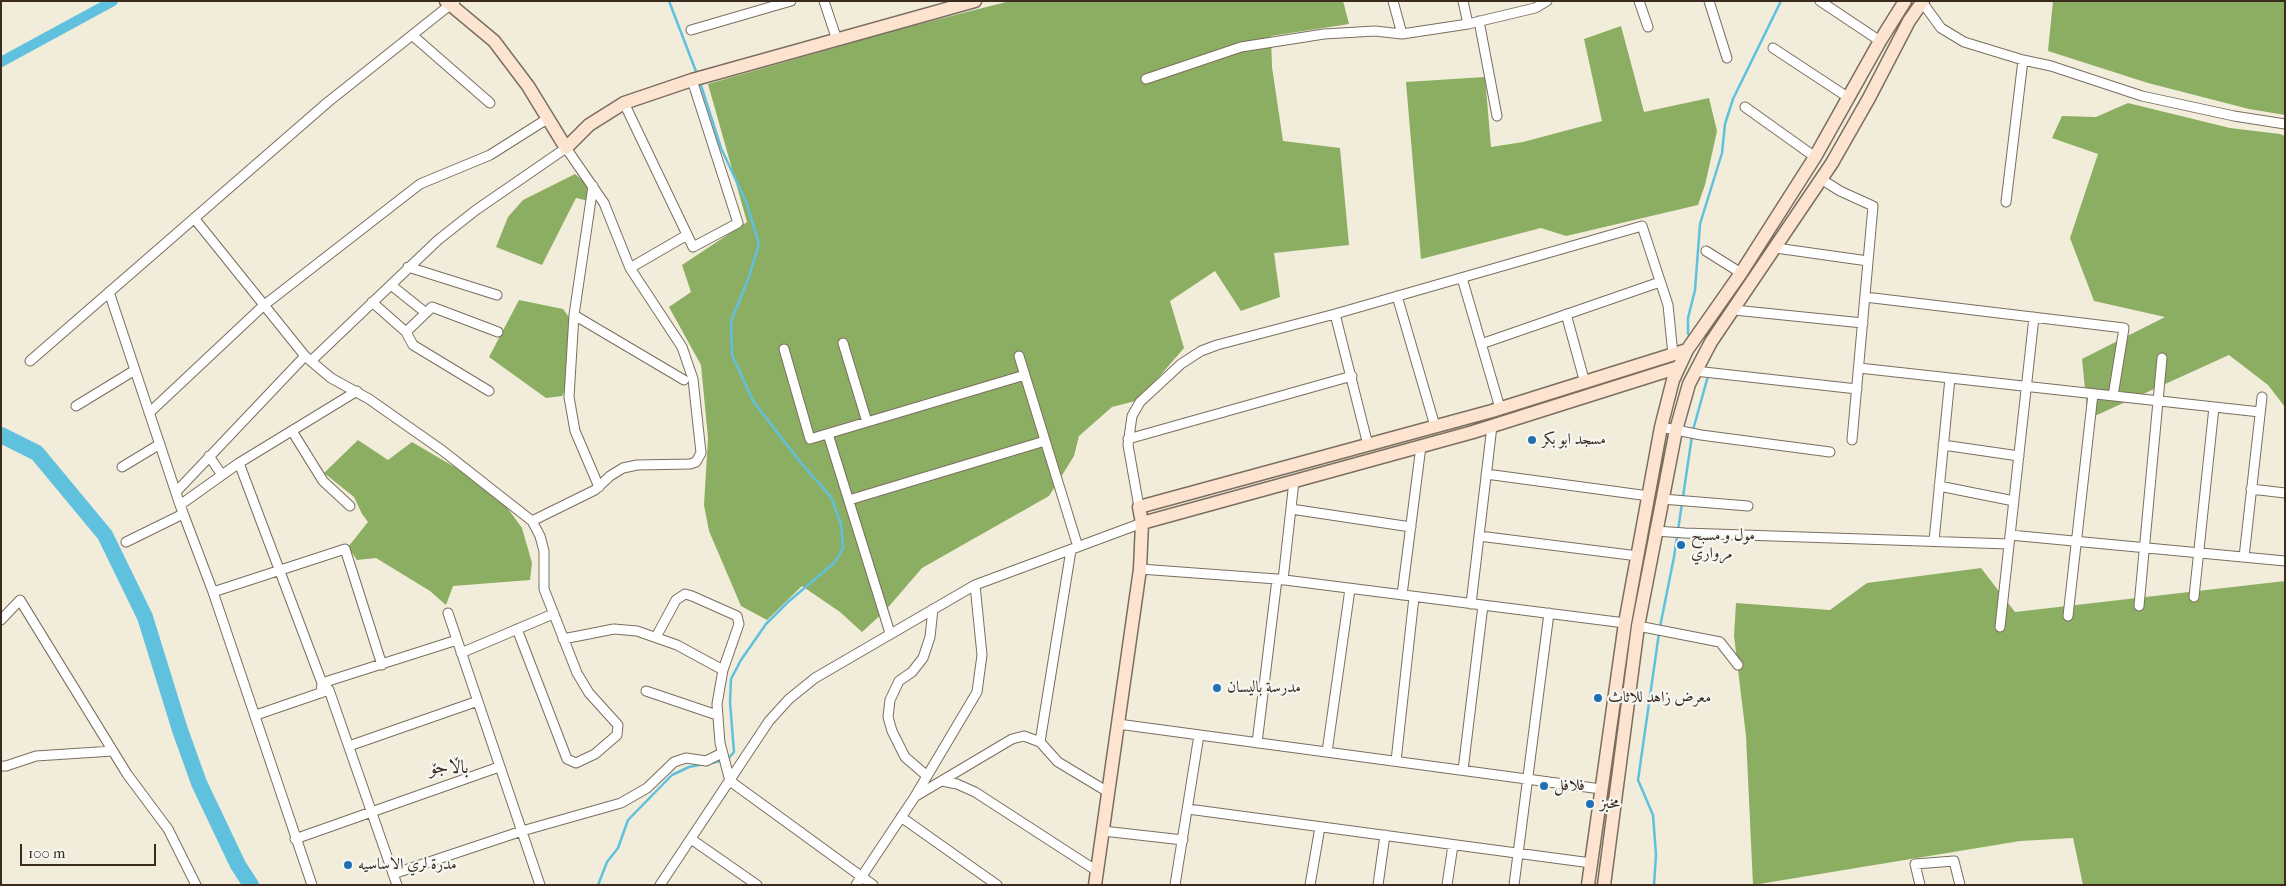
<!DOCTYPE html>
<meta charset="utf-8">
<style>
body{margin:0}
#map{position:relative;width:2286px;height:886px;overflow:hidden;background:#f2ecdb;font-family:"IM FELL French Canon",serif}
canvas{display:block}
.frame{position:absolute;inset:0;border:2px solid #3b2a1e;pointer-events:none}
.scale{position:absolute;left:20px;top:844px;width:136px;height:22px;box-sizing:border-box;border:2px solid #3b2a1e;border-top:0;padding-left:6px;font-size:15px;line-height:18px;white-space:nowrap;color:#3b2a1e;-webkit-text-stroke:4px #f6f6f2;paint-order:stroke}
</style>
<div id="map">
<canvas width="2286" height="886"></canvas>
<div class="frame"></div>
<div class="scale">100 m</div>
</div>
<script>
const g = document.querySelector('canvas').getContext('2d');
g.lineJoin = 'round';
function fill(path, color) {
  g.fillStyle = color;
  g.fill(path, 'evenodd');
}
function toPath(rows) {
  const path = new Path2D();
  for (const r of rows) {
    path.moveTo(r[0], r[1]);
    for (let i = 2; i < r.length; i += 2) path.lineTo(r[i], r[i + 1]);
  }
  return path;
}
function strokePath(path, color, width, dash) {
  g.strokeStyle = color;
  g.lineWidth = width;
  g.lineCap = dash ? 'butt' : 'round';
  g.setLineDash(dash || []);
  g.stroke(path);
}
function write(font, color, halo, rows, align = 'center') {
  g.font = font + ' "IM FELL French Canon",Amiri,serif';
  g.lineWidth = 4.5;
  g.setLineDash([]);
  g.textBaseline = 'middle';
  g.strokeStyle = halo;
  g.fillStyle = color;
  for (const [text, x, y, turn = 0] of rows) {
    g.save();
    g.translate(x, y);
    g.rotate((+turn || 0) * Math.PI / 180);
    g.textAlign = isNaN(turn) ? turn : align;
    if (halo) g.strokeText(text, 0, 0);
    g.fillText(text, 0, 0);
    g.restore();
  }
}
const forest = toPath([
 [1010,1,1343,1,1349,24,1271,36,1272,67,1283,141,1340,148,1349,245,1274,253,1280,297,1241,311,1215,271,1170,301,1184,348,1139,400,1112,407,1079,436,1074,456,1049,496,922,568,885,611,862,632,840,612,802,586,767,620,741,606,709,531,704,505,708,438,701,365,669,307,691,292,682,265,747,222,708,84,900,29],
 [2053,1,2285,1,2285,115,2249,109,2148,83,2048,51],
 [1621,26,1644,112,1709,98,1717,131,1705,185,1698,205,1566,236,1541,228,1421,259,1406,82,1485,77,1491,147,1523,142,1602,121,1584,39],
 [2128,103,2230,128,2280,134,2285,136,2285,407,2268,385,2229,355,2088,419,2082,359,2165,317,2094,301,2070,238,2098,154,2052,138,2062,116,2096,117],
 [575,174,592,189,589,201,576,198,542,265,496,247,508,217,523,200],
 [519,300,563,309,571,320,565,390,562,396,546,398,489,357],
 [358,440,388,460,412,442,463,472,503,502,522,528,532,563,530,580,453,586,446,605,430,591,376,558,357,560,348,547,368,522,362,514,354,497,324,473],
 [1981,568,2015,612,2285,581,2285,885,2083,885,2073,838,2020,841,1753,885,1746,736,1734,636,1736,603,1830,610,1867,583]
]);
const stream = toPath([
 [669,1,697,74],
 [700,82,721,148,747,204,759,244,749,277,731,321,732,355,753,401,801,463,831,497,841,524,843,548,835,562,788,602,766,624,741,660,731,679,730,702,734,752,728,759,712,763],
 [1688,334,1688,318,1695,290,1700,224,1722,153,1725,124,1733,99,1781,1],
 [1693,430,1708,376],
 [1660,627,1674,557,1692,436],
 [598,885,607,862,618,848,628,820,672,775,689,767,704,764],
 [1654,885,1656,855,1653,815,1638,780,1659,633]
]);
const canal = toPath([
 [1,62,113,1]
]);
const river = toPath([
 [1,435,37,453,105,535,145,617,180,730,199,783,238,865,251,885]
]);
const street = toPath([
 [824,1,837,40],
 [1393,1,1402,34],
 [1463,1,1468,24],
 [1639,1,1648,27],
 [1709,1,1727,58],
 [1820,1,1880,41],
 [1922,2,1941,28,1964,42,2023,60,2051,66,2142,96,2234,116,2285,124],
 [1479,21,1497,116],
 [691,30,791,1],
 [412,35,490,103],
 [1773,48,1849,98],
 [1146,79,1241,47,1324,34,1375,31,1402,34,1468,24,1535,8,1547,1],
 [624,103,693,247,738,223,692,80],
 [1745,107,1815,157],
 [1821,179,1840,191,1873,206,1852,440],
 [593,186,574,315,569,397,575,431,599,487],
 [2006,202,2023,60],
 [194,218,305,356,331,378,369,399,443,451,532,521,540,536,544,551,544,589,577,673,589,693,618,725,617,735,595,754,576,763,567,759,517,629],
 [1776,248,1868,261],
 [1706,251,1741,273],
 [408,267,497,295],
 [630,268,687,235],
 [1462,278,1500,408],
 [391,285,426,313],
 [109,292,180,505,213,592,312,885],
 [1397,296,1435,426],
 [1865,297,2124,328,2113,396],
 [372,302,406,332,413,345,489,391],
 [1734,310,1863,323],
 [1335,314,1368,445],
 [1566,314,1585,383],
 [574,315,684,380],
 [406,332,432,307,498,332],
 [843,343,867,422],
 [1481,344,1660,282],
 [784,349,810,439,1025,375],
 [1019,356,1078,547],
 [30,361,328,102,455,1],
 [311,361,438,240,476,210,566,148,604,203,630,268,682,347,693,379,701,453,696,462,690,464,637,465,623,468,610,476,595,490,532,521],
 [1859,368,2260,412],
 [1695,371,1857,389],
 [76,406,135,370],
 [149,413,263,306,420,184,490,155,547,119],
 [1661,427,1701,435,1830,452],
 [292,431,323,481,350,506],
 [828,434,890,633],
 [1128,439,1352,376],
 [1943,445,2019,456],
 [209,456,222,475],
 [239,463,322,683,329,690,397,885],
 [122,467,160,444],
 [1486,474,1649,496],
 [1939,486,2014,501],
 [2251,489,2285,493],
 [176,492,305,356],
 [1662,499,1748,506],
 [849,500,1045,441],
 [180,505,239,463,357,391],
 [1139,507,1128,445,1132,416,1140,402,1181,364,1201,351,1217,345,1335,314,1642,226,1668,305,1673,355],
 [1291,509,1411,527],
 [1655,531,1685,533,2009,544],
 [2010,535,2285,561],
 [1479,536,1638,556],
 [1934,541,1950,378],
 [126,542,183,514],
 [2244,557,2262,397],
 [1140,569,1277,579,1625,623],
 [1283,580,1294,481],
 [213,592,345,549,382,665],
 [1402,595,1421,446],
 [2194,597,2214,407],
 [1471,604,1492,426],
 [2139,606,2162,358],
 [448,613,540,885],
 [2068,616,2093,394],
 [1,620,20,600,127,774,168,829,196,885],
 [1638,626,1720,642,1738,665],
 [2000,627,2034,317],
 [656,637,676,600,685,594,692,596,737,616,739,624,723,670,717,704,720,743,730,781,873,885],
 [563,639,614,629,637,631,677,645,723,670],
 [461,653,553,614],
 [646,691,717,715],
 [321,693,322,683,457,640],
 [256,715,326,691],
 [1118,724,1601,789],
 [1040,742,1071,550],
 [1257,743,1277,579],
 [349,746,478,701],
 [1327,752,1350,589],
 [1396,761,1414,597],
 [1,766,6,766,36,756,113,751],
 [1463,770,1483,605],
 [927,776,905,757,892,731,888,717,890,700,899,681,912,672,923,658,930,637,933,609],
 [942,781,957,784,975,792,1097,871],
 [916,796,1012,739,1024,736,1040,742,1058,762,1108,792],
 [1188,809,1591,863],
 [901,817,997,885],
 [1103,831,1183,840],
 [295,839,499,767],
 [691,839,757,885],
 [393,874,522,831,621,803,647,788,674,762,686,758,706,761,722,753],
 [660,885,769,721,789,699,815,678,975,585,1142,523],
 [856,885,914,798,977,692,982,655,975,585],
 [1175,885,1199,735],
 [1310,885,1320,827],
 [1378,885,1385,835],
 [1447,885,1453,845],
 [1514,885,1549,613],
 [1920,885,1915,864,1954,861,1960,885]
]);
const secondary = toPath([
 [446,1,494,41,528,86,566,148,589,125,624,103,692,80,975,1],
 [1142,523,1473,432,1679,367],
 [1095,885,1140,569,1142,523,1139,507,1492,411,1687,350],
 [1588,885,1625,623,1661,427,1673,380,1687,350,1741,273,1815,157,1880,41,1905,1],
 [1604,885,1638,626,1676,430,1689,384,1711,342,1832,163,1869,98,1909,21,1923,1]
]);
const markers = [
 [1532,440,5,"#1f6fb2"],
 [1681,545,5,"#1f6fb2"],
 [1217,688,5,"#1f6fb2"],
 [1598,698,5,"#1f6fb2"],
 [1544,786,5,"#1f6fb2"],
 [1590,804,5,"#1f6fb2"],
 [348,865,5,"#1f6fb2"]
];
const poiNames = [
 ["مسجد ابو بكر",1542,440],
 ["مول و مسبح",1691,536],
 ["مرواري",1691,554],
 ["مدرسة بالیسان",1227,688],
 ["معرض زاهد للاثاث",1608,698],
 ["فلافل",1554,786],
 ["مخبز",1600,804],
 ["مدرة لري الاساسیه",358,865]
];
const quarterNames = [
 ["باڵاجۆ",449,768]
];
fill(forest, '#8cae62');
strokePath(stream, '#60c1de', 2.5);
strokePath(canal, '#60c1de', 10);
strokePath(river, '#60c1de', 16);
strokePath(street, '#7b6e60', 11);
strokePath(secondary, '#7b6e60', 15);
strokePath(street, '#fff', 9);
strokePath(secondary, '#fde4d1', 12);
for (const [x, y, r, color] of markers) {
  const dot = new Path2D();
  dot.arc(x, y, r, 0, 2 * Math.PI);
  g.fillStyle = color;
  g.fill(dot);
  strokePath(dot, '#f6f6f2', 2);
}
write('16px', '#3b2a1e', '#f6f6f2', poiNames, 'left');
write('19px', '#3b2a1e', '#f6f6f2', quarterNames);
</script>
